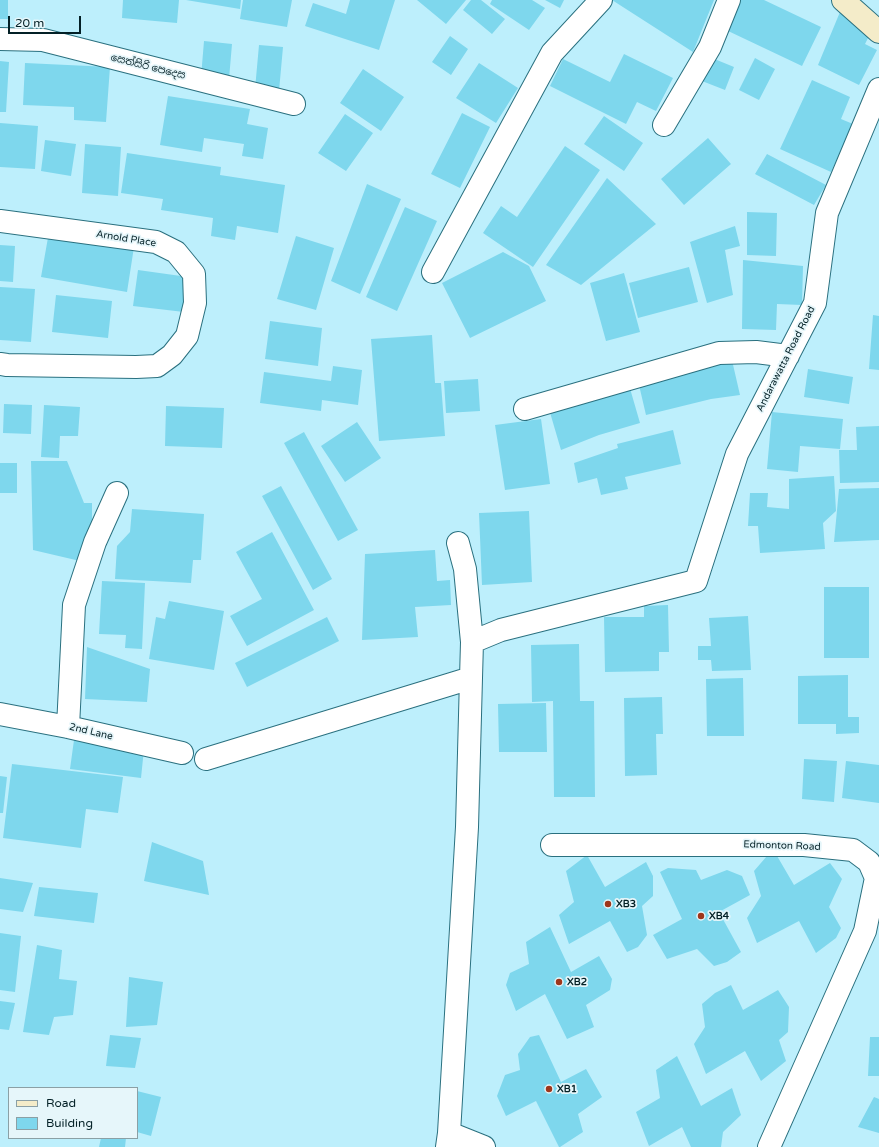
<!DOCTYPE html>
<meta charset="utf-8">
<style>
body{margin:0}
#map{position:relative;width:879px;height:1147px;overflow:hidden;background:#bdeffc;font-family:"Varela Round",sans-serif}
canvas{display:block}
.legend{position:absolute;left:8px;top:1087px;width:130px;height:52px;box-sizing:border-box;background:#e6f6fa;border:1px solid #8ba0a5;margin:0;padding:5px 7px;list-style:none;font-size:12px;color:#032026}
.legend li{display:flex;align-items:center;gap:8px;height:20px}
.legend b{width:20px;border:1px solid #8ba0a5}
.scale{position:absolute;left:8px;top:16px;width:73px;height:18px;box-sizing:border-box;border:2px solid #032026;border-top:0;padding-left:5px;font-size:12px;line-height:14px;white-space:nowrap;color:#032026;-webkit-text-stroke:3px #e6f6fa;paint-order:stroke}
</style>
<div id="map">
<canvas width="879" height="1147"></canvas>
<ul class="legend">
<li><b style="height:5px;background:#f4ecc9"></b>Road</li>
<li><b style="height:11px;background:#7ed7ed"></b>Building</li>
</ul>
<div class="scale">20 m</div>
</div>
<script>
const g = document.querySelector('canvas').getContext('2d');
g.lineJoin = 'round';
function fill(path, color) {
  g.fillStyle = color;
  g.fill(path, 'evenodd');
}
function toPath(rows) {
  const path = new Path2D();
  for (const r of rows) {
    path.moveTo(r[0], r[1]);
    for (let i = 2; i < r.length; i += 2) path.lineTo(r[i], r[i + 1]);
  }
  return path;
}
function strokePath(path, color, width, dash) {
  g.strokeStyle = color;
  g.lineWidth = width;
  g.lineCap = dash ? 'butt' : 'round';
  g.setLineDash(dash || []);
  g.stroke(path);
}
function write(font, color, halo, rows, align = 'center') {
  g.font = font + ' "Varela Round","Noto Sans Sinhala",sans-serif';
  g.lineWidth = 3.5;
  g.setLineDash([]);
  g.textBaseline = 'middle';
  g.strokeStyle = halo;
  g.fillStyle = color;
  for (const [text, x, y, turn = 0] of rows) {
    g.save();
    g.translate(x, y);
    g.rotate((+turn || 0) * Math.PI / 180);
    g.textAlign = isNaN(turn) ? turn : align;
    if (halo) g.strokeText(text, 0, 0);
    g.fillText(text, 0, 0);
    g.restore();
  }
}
const building = toPath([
 [0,0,8,0,8,19,0,19],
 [123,0,179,0,177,23,122,18],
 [186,0,241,0,240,9],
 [243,0,292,0,287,27,240,19],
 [350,0,395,0,379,50,305,26,313,3,346,14],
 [417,0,466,0,446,24],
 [471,0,481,0,505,19,492,34,463,10],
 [492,0,532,0,545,8,529,30,490,4],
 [545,0,564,0,560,8],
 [612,0,714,0,693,52],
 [740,0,764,0,821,27,802,66,726,30],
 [840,12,864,24,871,32,865,44,877,50,859,85,818,65],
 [450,36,468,49,451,75,432,62],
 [204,41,232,44,229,79,201,77],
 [259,45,283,47,279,91,255,89],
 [624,54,673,78,656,111,637,102,626,124,550,86,563,59,610,82],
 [712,58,734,67,725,90,702,81],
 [755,58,775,69,759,100,739,90],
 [0,61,9,62,6,112,0,112],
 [25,63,110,67,106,122,74,120,74,107,23,105],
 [479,63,518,88,496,123,456,98],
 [363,69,404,97,381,131,340,103],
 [812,80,850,97,841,119,853,124,831,172,780,149],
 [168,96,250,109,247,124,268,128,263,159,242,156,244,144,204,138,202,152,160,145],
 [462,113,490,127,460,188,431,174],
 [345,114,373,133,346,171,318,153],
 [604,116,643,143,624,171,584,144],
 [0,123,38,126,35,169,0,167],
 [708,138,731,164,684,205,661,179],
 [45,140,76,144,71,176,41,171],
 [85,144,121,147,118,196,82,193],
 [565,146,600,170,533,267,483,233,501,206,517,217],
 [127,153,221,167,220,175,285,185,278,233,237,226,235,240,211,236,213,218,161,210,163,199,121,193],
 [767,154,826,185,814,205,755,174],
 [607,178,656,224,581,285,546,265],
 [367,184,401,199,360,294,331,281],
 [405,207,437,221,397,311,366,297],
 [747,212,777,213,776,256,747,255],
 [735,226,740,246,725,250,733,295,707,303,690,242],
 [49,232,134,247,127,292,41,277],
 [296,236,334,248,316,310,277,299],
 [0,245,15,246,13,282,0,281],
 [503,252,529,266,546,301,470,338,442,283],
 [743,260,803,266,802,305,777,304,776,330,742,329],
 [689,267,698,302,638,318,629,283],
 [138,270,188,277,184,312,133,306],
 [624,273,640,332,606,341,590,283],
 [0,287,35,289,31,342,0,340],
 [56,295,112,301,108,338,52,332],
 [873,315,879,316,879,370,869,369],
 [270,321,322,328,318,366,265,359],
 [432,335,435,383,441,383,445,436,379,441,371,339],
 [731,356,740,395,711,399,646,415,639,385],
 [333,366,362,370,358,405,322,400,321,411,260,403,264,372,331,381],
 [808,369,853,377,849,404,804,397],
 [478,379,480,411,446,413,444,381],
 [629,385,640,423,599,435,561,450,549,409],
 [4,404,32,405,31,434,3,433],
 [44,405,80,407,78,436,60,436,59,458,41,457],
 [166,406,224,408,222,448,165,446],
 [772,412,843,419,840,449,800,446,798,472,767,469],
 [541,419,550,484,505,490,495,425],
 [357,422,381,458,345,482,321,446],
 [879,426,879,482,840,483,839,450,857,450,856,427],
 [673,430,681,464,625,477,628,489,601,495,597,478,578,483,574,463,618,448,617,444],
 [304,432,358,530,338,541,284,443],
 [31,461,67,461,84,503,92,503,92,535,85,535,80,561,33,550],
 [0,463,17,463,17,493,0,493],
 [834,476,836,511,823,523,825,549,760,553,758,526,748,526,750,493,768,493,767,507,789,509,789,479],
 [281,486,332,579,313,590,262,496],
 [879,488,879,540,834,542,839,489],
 [132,509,204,514,201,560,193,560,191,583,115,579,117,546,130,532],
 [529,511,532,582,482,585,479,513],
 [272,532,314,610,247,646,230,616,262,599,236,552],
 [435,550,437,581,450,580,451,605,415,607,418,637,362,640,365,554],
 [102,581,145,583,142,649,125,648,126,635,99,634],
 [824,587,869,587,869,658,824,658],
 [169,601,224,611,214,670,149,659,156,617,165,619],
 [668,605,669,652,659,652,659,671,605,672,604,617,644,617,644,606],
 [748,616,751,670,712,671,711,660,698,660,698,646,711,646,709,618],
 [327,617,339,641,247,687,235,663],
 [579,644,580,701,594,701,595,797,554,797,553,701,532,702,531,645],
 [87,647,150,669,147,702,85,699],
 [848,675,848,717,859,717,859,733,836,734,836,724,798,724,798,676],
 [743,678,744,736,707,736,706,679],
 [662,697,663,734,656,734,657,775,625,776,624,698],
 [546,703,547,752,499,752,498,704],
 [74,740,144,749,141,778,70,769],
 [804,759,837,761,834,802,802,799],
 [846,761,879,765,879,803,842,798],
 [12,764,123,777,118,813,86,809,81,848,3,838],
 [0,776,7,777,3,813,0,813],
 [152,842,203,861,209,895,144,881],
 [773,849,794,885,830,863,842,879,829,907,841,928,836,938,816,953,799,921,757,943,747,918,761,896,754,871],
 [587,855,605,887,646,862,653,876,653,896,642,906,647,935,638,947,627,952,610,921,569,944,559,915,574,902,566,871],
 [668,868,696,870,701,880,727,870,742,876,750,895,719,912,741,952,727,962,714,966,697,949,667,959,653,935,682,919,660,872],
 [0,878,33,883,23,912,0,909],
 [39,887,98,893,94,923,34,916],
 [550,927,571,972,599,956,612,979,610,990,586,1005,594,1027,567,1039,545,994,516,1011,506,985,510,973,529,964,526,942],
 [0,933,21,936,15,992,0,990],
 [37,945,62,950,59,979,77,981,73,1015,54,1017,49,1035,23,1032],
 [129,977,163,982,157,1025,126,1027],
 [731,985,743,1010,778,990,789,1007,788,1032,779,1040,786,1061,761,1081,745,1051,706,1074,694,1044,705,1027,702,1004,715,993],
 [0,1001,15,1003,9,1030,0,1029],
 [110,1035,141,1038,135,1068,106,1066],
 [539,1035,561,1082,586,1069,602,1097,578,1114,583,1132,560,1147,559,1147,536,1101,506,1116,497,1096,505,1075,520,1070,518,1054,530,1037],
 [870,1037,879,1037,879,1076,868,1076],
 [677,1056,701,1106,732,1088,741,1115,723,1132,721,1147,691,1147,682,1127,649,1146,636,1112,660,1098,656,1070],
 [137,1091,161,1097,151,1136,137,1132],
 [874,1097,879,1099,879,1133,858,1127],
 [101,1138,126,1138,125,1147,99,1147]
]);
const minor = toPath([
 [0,39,43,40,294,104],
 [664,125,710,47,729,0],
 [0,221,156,242,176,252,194,274,195,303,187,336,172,355,157,366,136,367,7,365,0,364],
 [433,272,552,53,601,0],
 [525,409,719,353,756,352,788,356],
 [458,543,465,569,472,642],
 [0,714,68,727,182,753],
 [68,727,74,605,95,542,117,493],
 [206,759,471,678,472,642,501,630,696,581,737,454,815,303,827,213,879,89],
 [552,845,804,845,853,850,869,862,876,878,865,931,769,1147],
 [449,1133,484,1147],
 [447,1147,449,1133,467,827,471,678]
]);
const secondary = toPath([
 [843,0,879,32]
]);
const markers = [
 [608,904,4,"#9e361b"],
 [701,916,4,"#9e361b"],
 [559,982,4,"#9e361b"],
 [549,1089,4,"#9e361b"]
];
const streetNames = [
 ["සෙත්සිරි පෙදෙස",148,67,14],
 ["Arnold Place",126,239,9],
 ["Andarawatta Road Road",786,359,-63],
 ["2nd Lane",91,732,13],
 ["Edmonton Road",782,846,2]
];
const poiNames = [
 ["XB3",616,904],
 ["XB4",709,916],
 ["XB2",567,982],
 ["XB1",557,1089]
];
fill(building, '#7ed7ed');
strokePath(minor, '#2a707f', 24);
strokePath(secondary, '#2a707f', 24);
strokePath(minor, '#fff', 22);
strokePath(secondary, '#f4ecc9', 22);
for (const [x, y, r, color] of markers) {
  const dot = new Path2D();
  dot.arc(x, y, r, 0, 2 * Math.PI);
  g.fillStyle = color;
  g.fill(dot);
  strokePath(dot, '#e6f6fa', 1.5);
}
write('10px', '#032026', '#e6f6fa', streetNames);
write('bold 10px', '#032026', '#e6f6fa', poiNames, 'left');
</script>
